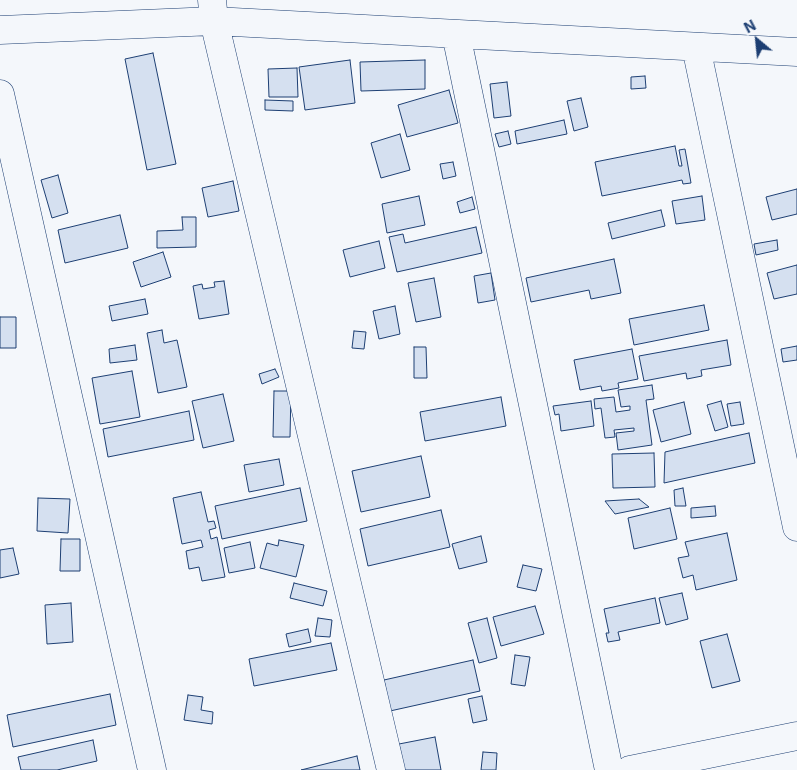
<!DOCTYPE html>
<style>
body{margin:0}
#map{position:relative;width:797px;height:770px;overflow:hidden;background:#f4f7fb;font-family:Inter,sans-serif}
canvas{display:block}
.north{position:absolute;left:732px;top:15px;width:50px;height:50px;-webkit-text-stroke:4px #f4f7fb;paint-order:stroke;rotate:332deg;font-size:14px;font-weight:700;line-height:20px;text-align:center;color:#1d3f73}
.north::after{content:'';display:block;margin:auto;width:18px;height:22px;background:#1d3f73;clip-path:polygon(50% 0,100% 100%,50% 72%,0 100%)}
</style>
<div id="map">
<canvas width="797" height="770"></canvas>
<div class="north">N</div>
</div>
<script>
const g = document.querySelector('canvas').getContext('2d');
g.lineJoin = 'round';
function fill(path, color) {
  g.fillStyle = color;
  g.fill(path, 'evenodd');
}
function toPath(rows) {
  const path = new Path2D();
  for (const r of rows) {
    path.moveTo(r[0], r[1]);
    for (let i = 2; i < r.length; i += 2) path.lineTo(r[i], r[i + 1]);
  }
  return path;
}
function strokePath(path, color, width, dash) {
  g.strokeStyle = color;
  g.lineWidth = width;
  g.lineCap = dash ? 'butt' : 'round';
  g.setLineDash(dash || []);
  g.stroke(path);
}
const building = toPath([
 [153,53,176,164,147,170,125,59,153,53],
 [350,60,355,103,305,110,299,67,350,60],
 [425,60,425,89,361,91,360,62,425,60],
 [297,68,298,97,269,97,268,69,297,68],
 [645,76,646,88,631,89,631,77,645,76],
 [507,82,511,116,494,118,490,84,507,82],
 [449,90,458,123,407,137,398,105,449,90],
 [581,98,588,127,574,131,567,101,581,98],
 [265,100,293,101,293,111,265,110,265,100],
 [564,120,567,134,517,144,515,131,564,120],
 [508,131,511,144,499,147,495,134,508,131],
 [400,134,410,170,381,178,371,143,400,134],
 [675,146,679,166,682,166,679,150,685,149,691,183,683,184,682,180,602,196,595,162,675,146],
 [453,162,456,176,443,179,440,164,453,162],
 [58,175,68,213,52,218,41,180,58,175],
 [233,181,239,211,208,217,202,188,233,181],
 [797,189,797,214,772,220,766,197,797,189],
 [419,196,425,225,387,233,382,204,419,196],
 [702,196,705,220,676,224,672,201,702,196],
 [472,197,475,209,460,213,457,202,472,197],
 [661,210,665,226,612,239,608,223,661,210],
 [120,215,128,248,65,263,58,230,120,215],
 [182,217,196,217,196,247,157,248,157,231,183,230,182,217],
 [476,227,482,253,397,272,389,237,403,234,405,243,476,227],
 [777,240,778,250,756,255,754,244,777,240],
 [379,241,385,268,350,277,343,250,379,241],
 [163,252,171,277,141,287,133,262,163,252],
 [614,259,621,293,591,299,589,290,531,302,526,278,614,259],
 [797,265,797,294,774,299,767,273,797,265],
 [491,273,495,300,478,303,474,276,491,273],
 [434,278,441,317,416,322,408,283,434,278],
 [224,281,229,314,199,319,193,286,202,284,203,289,215,287,214,282,224,281],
 [145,299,148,314,112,321,109,306,145,299],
 [704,305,709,330,634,345,629,319,704,305],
 [395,306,400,334,379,339,373,311,395,306],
 [0,317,16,317,16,348,0,348,0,317],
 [162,330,164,343,177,340,187,387,158,393,147,333,162,330],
 [354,331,366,332,364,349,352,348,354,331],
 [727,340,731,365,701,370,702,376,687,379,686,373,644,381,639,356,727,340],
 [135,345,137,360,110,363,109,349,135,345],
 [797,346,797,360,783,362,781,349,797,346],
 [414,347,426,347,427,378,414,378,414,347],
 [632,349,638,379,618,383,619,388,602,391,601,386,580,390,574,360,632,349],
 [275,369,279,377,262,384,259,374,275,369],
 [132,371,140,417,100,424,92,378,132,371],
 [652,385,654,399,646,400,652,445,618,450,616,433,634,431,634,428,614,430,615,437,605,438,601,408,595,409,594,399,614,397,616,412,630,410,630,406,621,407,618,390,652,385],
 [274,391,291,391,290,437,273,437,274,391],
 [223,394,234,441,203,448,192,401,223,394],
 [501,397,506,426,425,441,420,412,501,397],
 [591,401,594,426,561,431,559,414,555,415,553,406,591,401],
 [721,401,728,427,715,431,707,405,721,401],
 [684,402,691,434,661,442,653,410,684,402],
 [740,402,744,424,731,426,727,404,740,402],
 [189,411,194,440,108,457,103,429,189,411],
 [749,433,755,463,664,483,665,452,749,433],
 [654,453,655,487,613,488,612,454,654,453],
 [421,456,430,497,361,512,352,471,421,456],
 [279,459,284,485,249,492,244,465,279,459],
 [300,488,307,521,222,539,215,506,300,488],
 [683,488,686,506,675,506,674,490,683,488],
 [201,492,208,522,214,521,216,528,209,530,211,539,217,537,225,577,202,581,199,567,189,569,186,551,203,547,201,540,182,544,173,498,201,492],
 [38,498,70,499,68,533,37,531,38,498],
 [639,499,649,507,615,514,605,501,639,499],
 [715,506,716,516,691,518,691,508,715,506],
 [670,508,677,539,634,549,628,518,670,508],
 [441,510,450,547,368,566,360,529,441,510],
 [727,533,737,580,696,590,693,575,683,578,678,558,689,556,685,542,727,533],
 [481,536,487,562,459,569,452,544,481,536],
 [61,539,80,539,80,571,60,571,61,539],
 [279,540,304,545,296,577,260,568,267,543,278,546,279,540],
 [250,542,255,568,229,573,224,548,250,542],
 [13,548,19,574,0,578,0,550,13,548],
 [523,565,542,569,536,591,517,587,523,565],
 [294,583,327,591,323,606,290,598,294,583],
 [682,593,688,619,666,625,659,598,682,593],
 [655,598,660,623,618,632,620,640,608,642,606,633,609,633,604,609,655,598],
 [71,603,73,642,47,644,45,605,71,603],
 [535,606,544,634,501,646,493,617,535,606],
 [318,618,332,620,330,637,315,636,318,618],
 [487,618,497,658,479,663,468,623,487,618],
 [308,629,311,642,289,647,286,634,308,629],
 [727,634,740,681,712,688,700,641,727,634],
 [331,643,337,670,254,686,249,659,331,643],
 [515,655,530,657,525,686,511,684,515,655],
 [473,660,480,691,390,711,384,680,473,660],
 [110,694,116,725,13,747,7,715,110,694],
 [188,695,203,697,201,710,213,712,212,724,184,720,188,695],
 [482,696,487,720,473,723,468,699,482,696],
 [435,737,441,770,404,770,399,744,435,737],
 [93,740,97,761,57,770,21,770,18,757,93,740],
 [483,752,497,753,496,770,481,770,483,752],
 [357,756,360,770,301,770,357,756]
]);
const minor = toPath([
 [212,0,214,21,391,770],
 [0,30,214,21,797,52],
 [456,34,609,770],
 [696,47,797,527],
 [0,94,152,770],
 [630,770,797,736]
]);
fill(building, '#d5e0f0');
strokePath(building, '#1d3f73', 1);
strokePath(minor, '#1d3f73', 29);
strokePath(minor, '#f4f7fb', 28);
</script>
